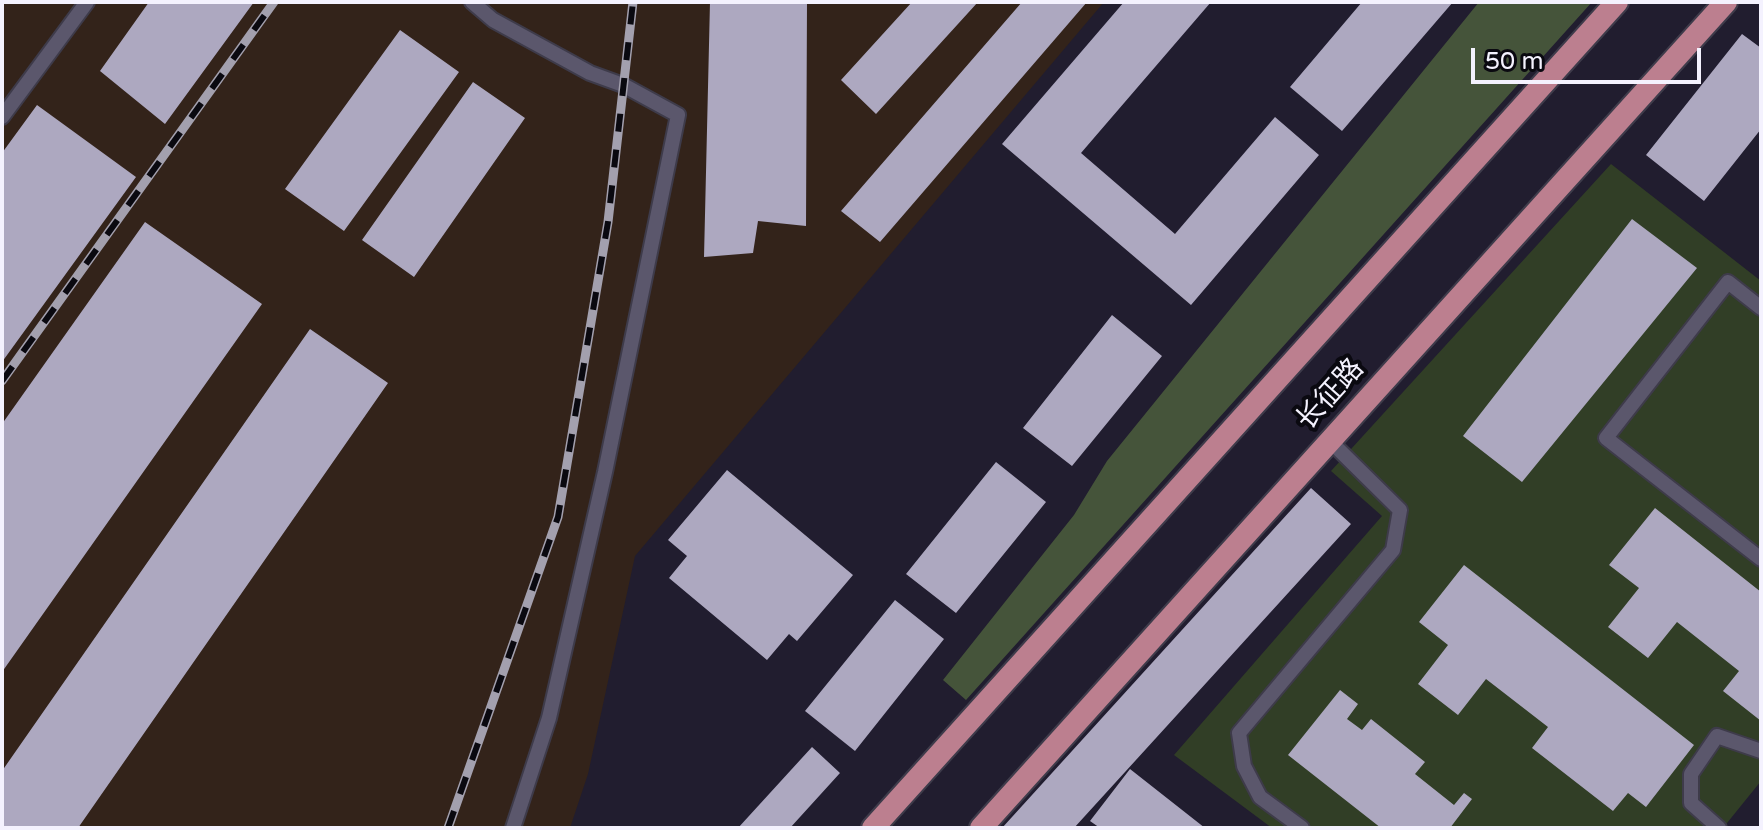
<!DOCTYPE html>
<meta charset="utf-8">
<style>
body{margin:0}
#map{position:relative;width:1763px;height:830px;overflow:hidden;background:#211d2f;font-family:"Varela Round",sans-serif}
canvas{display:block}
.frame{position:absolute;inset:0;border:4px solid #f4f2fe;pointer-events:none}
.scale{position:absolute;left:1471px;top:48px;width:230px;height:36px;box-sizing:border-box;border:4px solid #f4f2fe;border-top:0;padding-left:10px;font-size:24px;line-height:28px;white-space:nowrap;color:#f4f2fe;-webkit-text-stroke:6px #0a0910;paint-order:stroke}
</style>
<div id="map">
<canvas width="1763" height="830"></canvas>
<div class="frame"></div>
<div class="scale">50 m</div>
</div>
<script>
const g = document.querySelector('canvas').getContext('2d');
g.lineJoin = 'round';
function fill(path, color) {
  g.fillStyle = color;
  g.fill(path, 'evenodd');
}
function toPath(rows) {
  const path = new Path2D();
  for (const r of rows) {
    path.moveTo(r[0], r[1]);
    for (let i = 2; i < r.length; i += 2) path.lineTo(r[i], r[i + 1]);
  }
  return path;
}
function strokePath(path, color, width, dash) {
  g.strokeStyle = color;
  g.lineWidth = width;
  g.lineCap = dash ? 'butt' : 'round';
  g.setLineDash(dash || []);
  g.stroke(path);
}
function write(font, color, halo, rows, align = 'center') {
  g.font = font + ' "Varela Round","Noto Sans SC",sans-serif';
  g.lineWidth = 8;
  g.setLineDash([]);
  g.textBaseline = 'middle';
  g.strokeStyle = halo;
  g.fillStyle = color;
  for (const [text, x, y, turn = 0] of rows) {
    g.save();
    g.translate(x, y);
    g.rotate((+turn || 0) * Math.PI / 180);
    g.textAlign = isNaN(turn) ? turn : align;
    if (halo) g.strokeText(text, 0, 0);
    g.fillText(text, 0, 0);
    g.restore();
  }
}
const industrial = toPath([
 [2,2,1104,2,635,556,588,774,570,828,2,828]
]);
const green = toPath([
 [1611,164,1761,281,1761,781,1723,828,1272,828,1174,755,1382,516,1331,471]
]);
const forest = toPath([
 [1479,2,1592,2,966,700,943,680,1074,515,1107,461]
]);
const building = toPath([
 [149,2,254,2,165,124,100,71],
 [710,2,807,2,806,226,758,221,753,253,704,257],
 [912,2,978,2,876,114,841,80],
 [1022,2,1087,2,880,242,841,211],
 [1124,2,1211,2,1081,153,1175,234,1275,117,1319,155,1191,305,1002,144],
 [1362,2,1453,2,1342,131,1290,87],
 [400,30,459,72,344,231,285,189],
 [1742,34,1761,48,1761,129,1704,201,1646,155],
 [473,82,525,118,414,277,362,240],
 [37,105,136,177,2,362,2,153],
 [1632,219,1697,268,1522,482,1463,436],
 [145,222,262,304,2,672,2,424],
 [1112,315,1162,356,1072,466,1023,428],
 [310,329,388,383,78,828,2,828,2,771],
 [996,462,1046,502,956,613,906,574],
 [727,470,853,575,797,641,789,634,767,660,669,578,687,556,668,540],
 [1311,488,1351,524,1074,828,1002,828],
 [1655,508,1761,592,1761,721,1723,691,1739,671,1677,622,1648,658,1608,627,1639,588,1609,565],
 [1464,565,1694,745,1646,807,1628,793,1613,811,1532,748,1548,727,1486,679,1458,715,1418,684,1448,645,1419,622],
 [895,600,944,639,855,751,805,711],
 [1340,690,1358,704,1347,719,1362,730,1371,719,1425,762,1415,774,1454,805,1464,793,1472,799,1450,828,1381,828,1288,755],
 [812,747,840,773,790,828,738,828],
 [1130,769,1205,828,1100,828,1090,821]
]);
const service = toPath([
 [472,2,493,20,590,73,623,85,678,115,605,472,549,718,513,828],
 [2,117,87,2],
 [1761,308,1728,282,1606,438,1761,559],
 [1302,828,1260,797,1244,766,1239,733,1393,550,1400,510,1330,441],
 [1719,828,1691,803,1691,774,1717,736,1761,751]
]);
const primary = toPath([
 [873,828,1617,2],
 [981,828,1726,2]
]);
const rail = toPath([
 [2,381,274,2],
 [448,828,558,517,608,222,633,2]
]);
const streetNames = [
 ["长征路",1331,395,-48]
];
fill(industrial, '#33231a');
fill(green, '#313e26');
fill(forest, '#45543a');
fill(building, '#ada8c0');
strokePath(service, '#3e3b4a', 18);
strokePath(primary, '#3e3b4a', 26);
strokePath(service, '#5b576c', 14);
strokePath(primary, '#bc7f8f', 22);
strokePath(rail, '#a3a0ae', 9);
strokePath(rail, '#0a0910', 6, [18]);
write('28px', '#f4f2fe', '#0a0910', streetNames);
</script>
